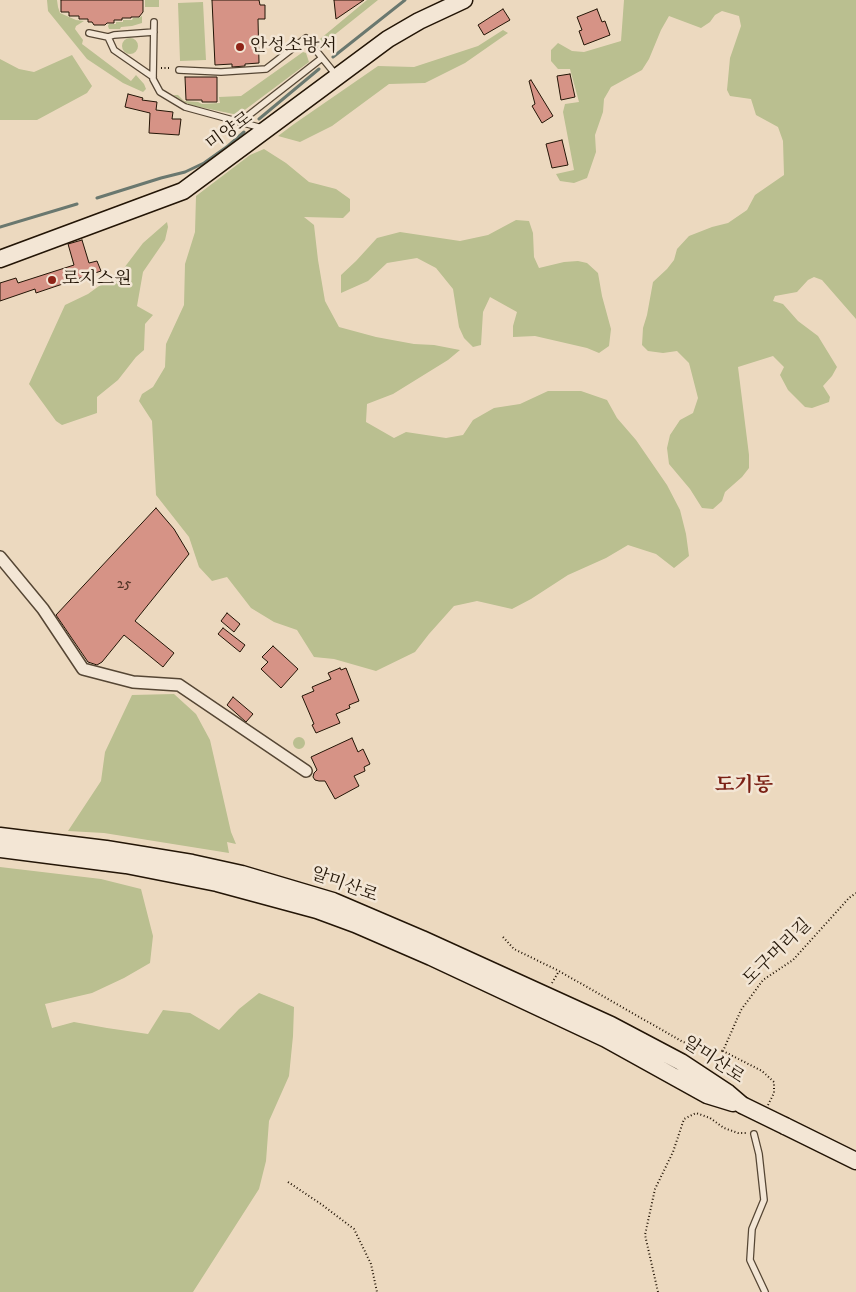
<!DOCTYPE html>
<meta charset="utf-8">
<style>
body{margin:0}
canvas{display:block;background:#ecd9bf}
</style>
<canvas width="856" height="1292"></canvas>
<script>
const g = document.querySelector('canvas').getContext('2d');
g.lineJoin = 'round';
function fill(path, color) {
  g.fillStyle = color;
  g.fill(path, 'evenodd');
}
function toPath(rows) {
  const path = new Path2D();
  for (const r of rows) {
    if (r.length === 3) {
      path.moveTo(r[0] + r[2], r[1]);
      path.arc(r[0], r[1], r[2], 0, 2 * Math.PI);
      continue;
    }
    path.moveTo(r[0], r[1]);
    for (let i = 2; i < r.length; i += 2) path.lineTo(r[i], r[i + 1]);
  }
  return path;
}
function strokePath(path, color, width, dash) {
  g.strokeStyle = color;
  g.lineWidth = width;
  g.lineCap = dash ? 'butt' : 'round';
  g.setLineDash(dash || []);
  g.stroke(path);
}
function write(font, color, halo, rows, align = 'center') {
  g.font = font + ' "IM FELL DW Pica","Noto Serif KR",serif';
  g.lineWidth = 5;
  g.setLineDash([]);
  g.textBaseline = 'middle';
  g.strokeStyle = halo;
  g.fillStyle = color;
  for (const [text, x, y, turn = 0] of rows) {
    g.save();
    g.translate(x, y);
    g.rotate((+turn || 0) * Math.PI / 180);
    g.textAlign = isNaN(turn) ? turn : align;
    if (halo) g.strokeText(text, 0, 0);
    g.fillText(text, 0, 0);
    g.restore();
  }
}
const green = toPath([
 [47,0,57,0,58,7,60,13,76,20,84,21,76,26,75,29,83,40,82,44,131,81,136,75,144,84,146,89,143,92,123,83,87,59,48,11],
 [145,0,159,0,159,7,145,7],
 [367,0,378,0,323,44,320,44,320,39],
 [624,0,856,0,856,319,822,280,814,277,808,280,797,292,775,296,773,301,783,304,798,321,818,336,837,367,832,376,823,386,830,397,829,402,812,408,805,407,788,390,780,375,784,367,773,356,738,367,749,455,749,468,742,477,725,492,722,501,713,509,702,508,690,489,669,464,667,448,670,435,680,420,693,413,698,398,689,363,677,351,663,353,648,351,642,345,643,328,647,315,653,282,667,269,674,260,677,249,689,236,712,227,728,223,747,210,755,195,784,175,783,141,778,127,756,115,751,99,730,96,727,90,730,58,741,26,739,16,722,11,715,15,710,22,701,28,669,16,661,30,649,59,642,70,611,87,604,99,603,112,595,135,596,152,587,178,574,183,560,181,556,174,574,170,563,112,565,104,579,102,570,69,558,69,551,61,551,50,558,43,572,51,584,52,621,41],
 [203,2,206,60,180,61,178,3],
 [142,16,142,23,132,26,121,27,120,29,109,29,108,26,109,24,116,24,116,22,123,22,123,20,132,20,133,18,138,18],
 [503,30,508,33,465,63,425,83,389,84,332,126,300,142,278,136,294,124,378,66,414,67,478,46],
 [130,46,8],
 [303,52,306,53,309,62,238,115,190,105,173,95,178,95,184,101,198,102,202,104,220,103,219,97,241,96],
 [72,55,92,86,87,93,37,120,0,120,0,59,19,69,34,72],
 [264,149,286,163,309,182,336,189,350,199,350,211,343,218,304,217,314,225,318,260,325,301,339,327,376,337,414,344,434,345,460,350,448,360,393,394,367,404,366,422,394,438,406,432,446,438,463,435,473,420,494,408,520,404,548,391,581,391,607,400,617,418,636,440,667,485,680,510,686,534,689,556,674,568,656,554,628,545,606,558,568,575,531,599,512,609,477,601,454,606,429,634,415,652,376,671,334,659,314,657,297,630,274,622,251,608,227,577,212,581,199,567,189,537,156,495,152,421,139,401,142,394,153,387,165,367,166,344,184,305,185,264,195,232,196,196,250,155],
 [516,220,529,221,533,233,534,257,539,268,564,262,578,261,587,263,598,273,602,296,611,329,609,346,599,353,587,348,535,336,513,337,513,326,517,312,490,297,483,312,481,345,473,347,464,338,459,327,453,289,436,268,417,258,387,263,368,281,341,293,341,275,356,261,377,238,400,232,460,241,488,235],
 [167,222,168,227,165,240,143,272,137,306,153,315,145,324,144,350,136,357,118,380,97,397,97,413,62,425,56,421,29,384,65,305,88,294,124,268,143,243],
 [174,694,196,714,210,740,231,832,236,844,227,842,229,853,104,833,68,831,101,781,105,752,132,695],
 [299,743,6],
 [0,867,101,879,141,889,153,936,150,963,124,978,92,993,45,1004,52,1028,74,1022,107,1028,148,1034,163,1010,190,1013,219,1030,239,1009,259,993,294,1007,293,1036,289,1076,269,1121,266,1161,259,1189,193,1292,0,1292]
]);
const stream = toPath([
 [333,57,405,0],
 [259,119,319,69],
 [97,198,161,178,185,172,204,163,228,146,244,132],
 [0,227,77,204]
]);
const building = toPath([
 [61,0,143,0,143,12,139,17,131,17,131,18,122,18,122,20,114,20,114,23,107,23,105,25,94,25,92,22,88,22,88,19,79,19,79,16,69,16,69,12,61,12,61,0],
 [212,0,259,0,260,5,265,5,265,19,258,19,259,63,245,64,245,66,232,67,232,64,215,65,212,0],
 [334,0,364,0,336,19,334,0],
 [503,9,510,20,484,35,478,25,503,9],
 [597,9,602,22,605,21,610,35,584,45,579,31,582,30,577,17,597,9],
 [570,74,575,97,561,100,557,76,570,74],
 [185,77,217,77,217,102,202,102,202,100,186,100,185,77],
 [531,80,553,116,542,123,532,106,535,104,529,81,531,80],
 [128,94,143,98,142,100,157,102,156,110,173,112,172,119,181,119,179,135,149,133,150,113,125,107,128,94],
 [562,140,568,165,552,168,546,144,562,140],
 [82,240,89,263,97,261,101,271,36,293,35,289,0,301,0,283,16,278,18,283,74,265,68,244,82,240],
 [156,508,174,529,189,554,135,621,174,653,163,667,124,635,102,662,97,665,88,662,56,615,156,508],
 [227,613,240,624,234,632,221,621,227,613],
 [223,628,245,645,240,652,218,634,223,628],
 [273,646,298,669,281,688,261,669,268,662,262,657,273,646],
 [340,668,341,670,346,668,359,701,349,705,350,708,336,714,340,723,316,733,312,725,314,724,302,696,314,691,312,687,331,679,328,673,340,668],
 [233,697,253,714,246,722,227,705,233,697],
 [352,738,358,752,363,749,370,764,364,767,365,771,354,776,359,786,335,799,325,781,319,781,315,780,313,777,314,773,317,770,311,757,352,738]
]);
const path = toPath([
 [161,68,171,68],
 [503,937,514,949,559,971,683,1042,723,1051],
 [552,983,559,971],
 [768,1105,774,1093,774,1082,762,1071,723,1051,741,1010,763,980,793,960,849,898,856,893],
 [288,1182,321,1204,354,1229,371,1264,377,1292],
 [658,1292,645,1235,655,1189,673,1152,684,1119,696,1113,710,1118,724,1128,738,1133,746,1133]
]);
const service = toPath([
 [154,22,153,79,160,92,185,107,262,128],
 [89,33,108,37,114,35,154,32],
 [108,37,114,50,153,77],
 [179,70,221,72,266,69,306,38,336,75],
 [240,122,322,58],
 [754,1134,759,1154,764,1200,752,1229,750,1260,765,1292]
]);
const minor = toPath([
 [0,557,43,609,83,669,133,682,179,685,306,771]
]);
const secondary = toPath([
 [0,259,183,191,388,39,419,21,464,0],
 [0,836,106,849,192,863,242,874,333,901,422,939,611,1025,681,1062,728,1093,742,1105],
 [0,849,126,865,217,883,317,910,355,924,431,957,606,1039,707,1095,733,1103],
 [785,1126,856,1161]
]);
const secondaryBridge = toPath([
 [742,1105,785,1126]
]);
const markers = [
 [240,47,5,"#8f2418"],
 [52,280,5,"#8f2418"]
];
const numberNames = [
 ["25",124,585]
];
const poiNames = [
 ["안성소방서",250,47],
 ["로지스원",62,280]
];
const streetNames = [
 ["미양로",230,132,-36],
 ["알미산로",344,886,20],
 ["도구머리길",778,953,-44],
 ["알미산로",713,1061,34]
];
const quarterNames = [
 ["도기동",744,787]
];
fill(green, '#babf90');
strokePath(stream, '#6a786f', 3);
fill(building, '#d69386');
strokePath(building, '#231506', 1);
strokePath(service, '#554634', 8);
strokePath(minor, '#554634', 14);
strokePath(secondary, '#231506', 19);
strokePath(path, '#231506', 2, [1, 2.5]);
strokePath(service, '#f3e6d5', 5.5);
strokePath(minor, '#f3e6d5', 11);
strokePath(secondary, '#f3e6d5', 16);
strokePath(secondaryBridge, '#231506', 19, []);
strokePath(secondaryBridge, '#f3e6d5', 16);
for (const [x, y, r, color] of markers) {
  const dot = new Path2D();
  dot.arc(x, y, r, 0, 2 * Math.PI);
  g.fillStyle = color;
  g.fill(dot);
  strokePath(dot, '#f3e6d5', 2);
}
write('15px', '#503426', null, numberNames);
write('18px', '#231506', '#f3e6d5', poiNames, 'left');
write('18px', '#231506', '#f3e6d5', streetNames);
write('bold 20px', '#7a1f14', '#f3e6d5', quarterNames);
</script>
